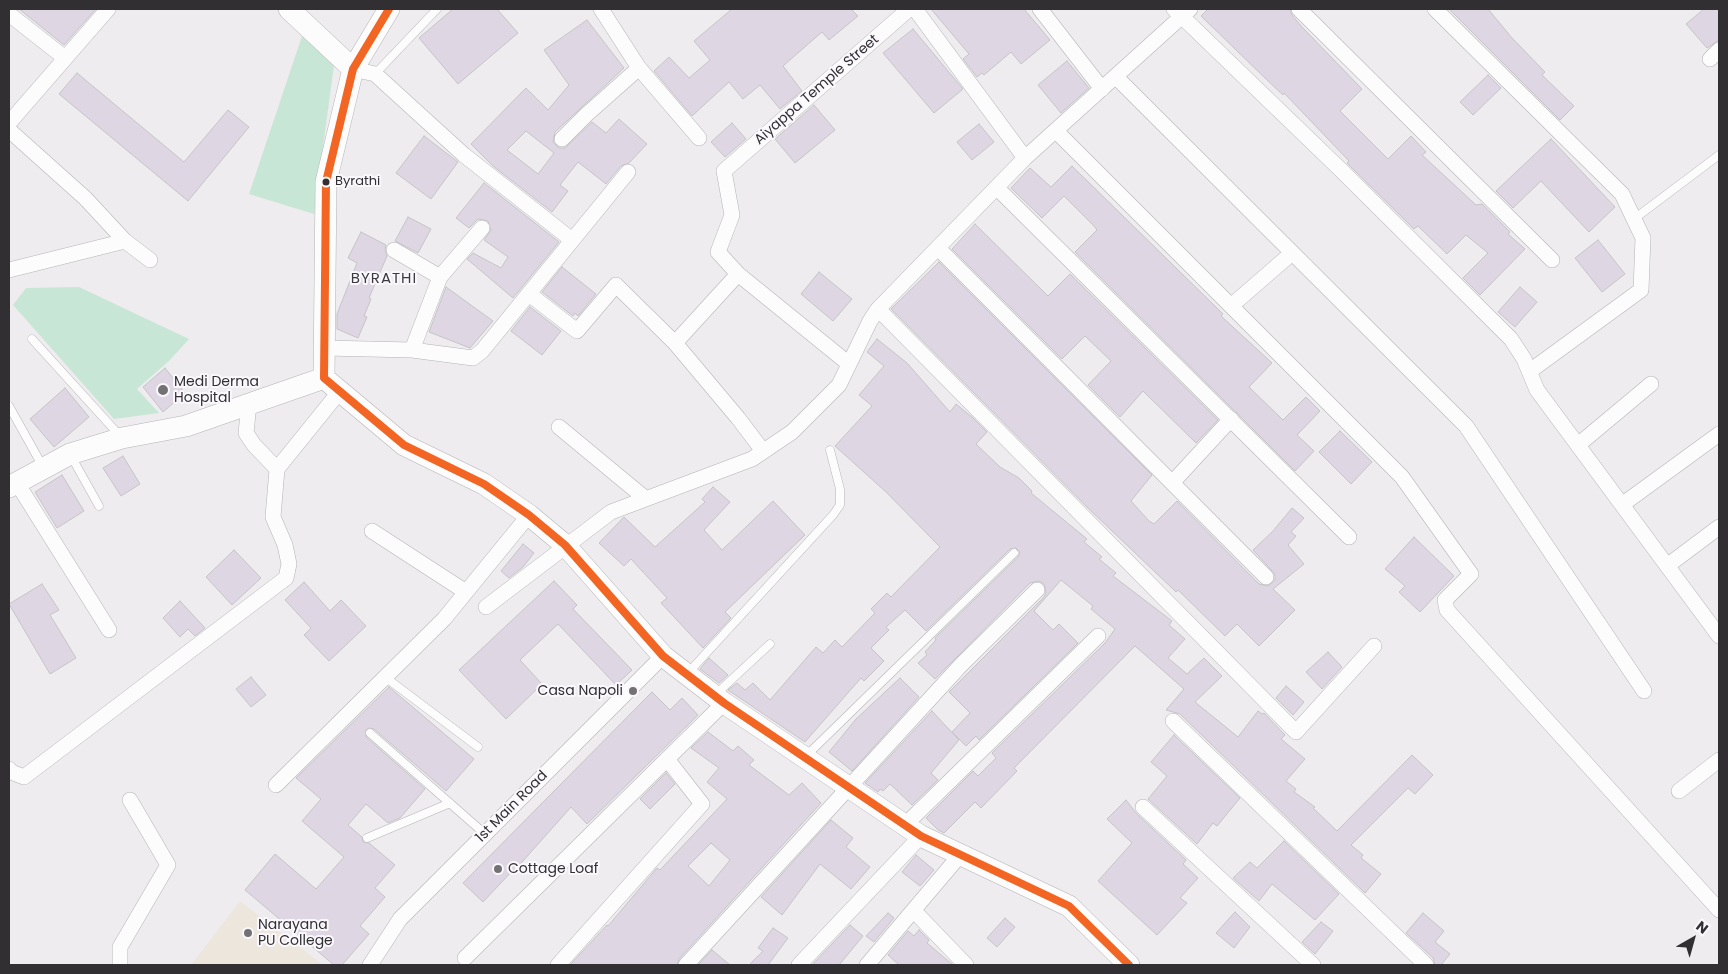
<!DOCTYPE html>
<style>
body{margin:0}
#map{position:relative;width:1728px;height:974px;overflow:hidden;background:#eeecef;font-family:Poppins,sans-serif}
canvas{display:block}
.frame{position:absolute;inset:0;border:10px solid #312f32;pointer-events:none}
.north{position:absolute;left:1668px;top:914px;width:50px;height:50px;-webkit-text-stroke:4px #fbf8fd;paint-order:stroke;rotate:38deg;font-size:14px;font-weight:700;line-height:20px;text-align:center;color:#312f32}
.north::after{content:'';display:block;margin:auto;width:18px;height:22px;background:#312f32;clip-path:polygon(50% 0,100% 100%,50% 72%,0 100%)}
</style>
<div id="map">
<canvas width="1728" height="974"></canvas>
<div class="frame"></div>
<div class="north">N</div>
</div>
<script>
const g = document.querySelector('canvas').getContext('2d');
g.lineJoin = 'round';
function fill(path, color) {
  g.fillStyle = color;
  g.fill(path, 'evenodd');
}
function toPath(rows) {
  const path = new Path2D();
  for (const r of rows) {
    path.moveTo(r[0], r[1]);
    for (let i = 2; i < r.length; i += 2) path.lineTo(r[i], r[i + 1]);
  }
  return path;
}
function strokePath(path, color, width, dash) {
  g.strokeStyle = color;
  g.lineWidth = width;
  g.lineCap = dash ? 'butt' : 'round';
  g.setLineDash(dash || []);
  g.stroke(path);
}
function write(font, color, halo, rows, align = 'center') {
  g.font = font + ' Poppins,sans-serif';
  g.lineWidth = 4;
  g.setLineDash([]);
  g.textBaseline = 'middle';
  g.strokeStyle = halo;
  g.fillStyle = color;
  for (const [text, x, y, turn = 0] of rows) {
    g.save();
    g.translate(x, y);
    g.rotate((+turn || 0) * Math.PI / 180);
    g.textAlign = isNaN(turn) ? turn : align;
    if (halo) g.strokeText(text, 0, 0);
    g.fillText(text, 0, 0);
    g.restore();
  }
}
const education = toPath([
 [240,901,323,965,191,965]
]);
const green = toPath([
 [302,36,334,65,314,214,249,194],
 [79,287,189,339,170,360,137,389,159,413,114,419,13,305,26,288]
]);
const building = toPath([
 [19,9,96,9,64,45,19,9],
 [453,9,497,9,518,33,458,84,419,38,453,9],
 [732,9,851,9,858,16,829,40,822,32,783,66,802,91,780,109,760,85,743,99,729,82,692,116,654,71,669,57,689,78,710,60,694,41,732,9],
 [931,9,1024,9,1050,40,1021,64,1011,52,984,75,982,73,977,77,963,59,969,54,931,9],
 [1208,9,1290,9,1292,15,1302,27,1362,89,1340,111,1388,159,1411,136,1426,152,1422,155,1476,205,1482,204,1510,232,1508,234,1525,249,1480,295,1463,278,1488,253,1466,235,1447,254,1418,226,1414,229,1347,163,1349,161,1284,93,1283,95,1267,80,1201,16,1208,9],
 [1449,9,1488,9,1512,38,1545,72,1542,75,1574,106,1560,120,1449,9],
 [1704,9,1719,9,1719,40,1707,48,1686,24,1704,9],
 [587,20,624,68,555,132,553,142,559,148,565,148,592,122,606,133,619,119,647,144,629,163,621,166,606,184,578,162,560,185,568,191,552,212,493,166,471,144,526,88,548,110,569,85,544,50,587,20],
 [526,131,554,153,538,174,507,150,526,131],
 [913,29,963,89,934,113,883,53,913,29],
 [1067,61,1089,88,1061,113,1038,85,1067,61],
 [77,73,184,162,228,110,249,127,188,201,59,94,77,73],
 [1488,75,1501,88,1473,115,1460,102,1488,75],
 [814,105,835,130,795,163,775,139,814,105],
 [732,123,746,139,725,157,711,142,732,123],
 [979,124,994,142,972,160,957,142,979,124],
 [424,136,458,162,431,199,396,173,424,136],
 [1551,139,1615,207,1589,232,1541,181,1513,208,1496,191,1551,139],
 [1072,166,1223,314,1221,316,1272,363,1249,387,1283,420,1306,397,1320,411,1297,435,1314,451,1295,471,1075,252,1097,230,1094,226,1064,196,1042,218,1011,188,1030,168,1051,187,1072,166],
 [484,183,559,242,513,298,467,259,473,253,501,268,508,257,484,240,491,230,488,221,478,219,469,228,456,218,484,183],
 [408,217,431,229,418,253,395,241,408,217],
 [975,224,1048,296,1070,274,1218,420,1196,443,1143,391,1120,417,1088,385,1111,361,1085,336,1062,359,952,249,975,224],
 [361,232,386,245,385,250,387,256,369,298,371,299,364,316,367,317,358,338,337,329,337,314,357,263,348,258,361,232],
 [1598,240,1625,274,1602,292,1575,258,1598,240],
 [939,262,1152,475,1131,501,1149,521,1154,524,1177,501,1259,584,1268,586,1275,580,1275,574,1253,550,1273,531,1292,508,1304,518,1291,532,1296,536,1288,545,1304,564,1273,589,1295,610,1259,646,1237,624,1225,636,1178,590,1176,592,1089,509,891,309,939,262],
 [562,267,596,294,578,316,575,313,573,316,542,292,562,267],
 [819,272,852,299,833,321,801,294,819,272],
 [446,287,493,321,470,348,429,332,446,287],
 [1520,287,1537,302,1515,327,1498,312,1520,287],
 [530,307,561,331,542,355,511,331,530,307],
 [877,339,907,363,950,412,956,404,973,418,987,432,976,444,1000,467,1019,478,1032,491,1031,493,1087,539,1084,542,1102,557,1099,559,1116,573,1113,576,1172,621,1169,625,1185,639,1168,658,1187,674,1204,658,1222,676,1195,702,1238,737,1258,711,1262,714,1264,713,1285,735,1281,739,1305,759,1286,781,1296,789,1294,792,1315,807,1313,808,1337,831,1412,755,1433,775,1415,794,1408,788,1351,845,1363,855,1361,858,1381,874,1365,893,1180,714,1166,710,1184,689,1135,646,1014,768,1017,771,981,808,975,802,944,833,938,830,926,818,973,771,978,776,996,758,992,753,1105,643,1115,629,1091,609,1093,606,1061,580,1034,611,1053,630,1059,624,1078,643,979,740,976,736,966,746,952,732,970,713,949,692,1044,597,1046,592,1044,584,1039,581,1030,583,935,679,918,663,927,655,925,652,936,640,935,638,1018,557,1020,552,1016,548,1010,549,926,631,905,610,886,627,889,630,871,648,884,661,864,681,861,678,805,742,728,690,737,683,745,690,753,683,770,700,816,647,823,653,835,640,842,647,875,613,871,609,887,593,891,597,940,547,886,492,835,446,872,406,859,395,884,366,867,352,877,339],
 [165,368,185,393,163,412,143,387,165,368],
 [65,388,89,417,54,447,30,419,65,388],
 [1340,431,1372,462,1351,484,1319,452,1340,431],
 [123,456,140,484,121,496,103,468,123,456],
 [62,475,84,511,57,528,35,492,62,475],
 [713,487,730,502,704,530,722,550,773,501,805,535,725,612,731,618,703,648,661,603,667,598,631,559,624,566,599,543,624,517,655,547,705,502,702,499,713,487],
 [1414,537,1454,576,1420,612,1399,592,1405,586,1385,569,1414,537],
 [523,544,534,553,523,567,509,578,501,571,523,544],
 [234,550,261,578,232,605,206,577,234,550],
 [554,581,577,605,573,609,632,670,616,685,558,624,520,660,542,684,506,719,459,670,554,581],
 [304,582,330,611,341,600,366,626,329,661,304,635,311,628,285,600,304,582],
 [42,584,59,610,50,615,76,658,50,674,9,604,42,584],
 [180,601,205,628,195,636,188,629,180,637,163,618,180,601],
 [1328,652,1342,667,1322,689,1306,672,1328,652],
 [709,658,728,675,719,683,700,669,709,658],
 [251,677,266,695,251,707,236,689,251,677],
 [900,678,919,697,852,771,829,752,856,719,900,678],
 [1286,686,1304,702,1293,715,1276,698,1286,686],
 [389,687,474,759,446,791,374,729,369,728,366,730,366,737,425,789,400,818,388,823,366,804,348,825,362,837,363,842,369,843,395,865,375,888,385,897,360,926,369,934,342,965,334,965,245,890,275,854,316,889,344,857,302,821,321,799,296,778,389,687],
 [652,692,670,710,682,698,698,715,587,824,571,807,515,870,514,869,483,902,463,883,652,692],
 [932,711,959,740,931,773,938,780,912,805,890,784,883,791,880,789,878,792,865,783,932,711],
 [708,732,733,751,738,746,754,760,749,765,789,795,802,783,821,803,679,959,677,965,570,965,607,925,608,926,657,868,660,870,727,799,707,782,719,768,691,748,708,732],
 [711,843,730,860,709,886,688,866,711,843],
 [1174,735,1240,798,1217,826,1213,823,1197,844,1148,799,1167,776,1151,762,1174,735],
 [666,773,675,784,650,809,640,799,666,773],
 [1126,800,1137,814,1186,860,1183,864,1198,878,1180,898,1187,903,1157,935,1098,881,1132,843,1107,819,1126,800],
 [831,820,853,838,846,847,870,867,851,889,820,864,782,915,761,897,831,820],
 [1284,841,1339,894,1315,920,1272,884,1259,901,1233,878,1250,862,1257,868,1284,841],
 [916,855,934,870,920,886,902,872,916,855],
 [1235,912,1250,927,1234,948,1216,933,1235,912],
 [888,913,894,918,874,942,866,936,888,913],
 [1423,913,1444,931,1435,942,1450,954,1441,965,1435,965,1433,958,1406,933,1423,913],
 [1005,918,1015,927,997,947,987,938,1005,918],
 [1321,922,1333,931,1315,954,1302,942,1321,922],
 [850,925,863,936,839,965,812,965,850,925],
 [773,928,788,938,768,965,749,965,763,951,758,948,773,928],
 [919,930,929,940,927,943,953,965,899,965,888,955,908,931,914,936,919,930],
 [712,950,730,965,698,965,712,950]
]);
const lane = toPath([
 [375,74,437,9],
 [1634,219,1719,155],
 [32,339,121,437],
 [9,406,43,467],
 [71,456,99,506],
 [688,673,833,515,840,505,840,489,830,450],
 [385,677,478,747],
 [715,695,770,644],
 [370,733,485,834],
 [806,756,1014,553],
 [367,838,450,803]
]);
const street = toPath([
 [601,9,639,68,699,138],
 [915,9,1025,158],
 [1040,9,1102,89],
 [1174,9,1342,171,1511,339,1524,359,1537,390,1719,636],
 [1299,9,1552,260],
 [1435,9,1622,194,1643,238,1641,290,1530,371],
 [9,14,65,58],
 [1710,59,1719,50],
 [353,69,375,74,464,155,572,240],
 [1116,77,1466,426,1644,691],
 [9,123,108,9],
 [9,130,85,198,125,241,150,260],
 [1056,131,1402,477,1471,574,1445,600,1447,610,1719,910],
 [562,139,586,115,639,68],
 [997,188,1349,537],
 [939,249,1266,577],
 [394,250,440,277],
 [9,270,125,241],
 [738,274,849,364],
 [529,294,577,331,616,285,675,343,738,418,763,451],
 [1231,306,1292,253],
 [878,309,1296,732,1374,646],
 [675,343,738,274,718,252,732,215,724,171,909,9],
 [325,348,412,350,473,358,482,351,628,172],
 [412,350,440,277,482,228],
 [249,404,246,433,254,445,277,469],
 [559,427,646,499],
 [1578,445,1651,384],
 [17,483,109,630],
 [1172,483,1231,419],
 [1623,504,1719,434],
 [372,531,466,592],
 [1667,566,1719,527],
 [486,607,611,512,752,459,792,432,839,385,870,321,878,309,1025,158,1190,9],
 [1173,721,1426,965],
 [9,769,11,772,24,777,286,578,289,564,285,545,273,517,277,469,340,391],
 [276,785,444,619,529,515],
 [1679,791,1719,760],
 [1143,807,1313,965],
 [904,826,1098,636],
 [914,911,966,965],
 [465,958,724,703],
 [120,965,120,947,168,865,130,800],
 [370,965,400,919,663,656],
 [558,965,702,804,667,759],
 [686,965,961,665,1037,590],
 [799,965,921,836],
 [867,965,961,854]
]);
const secondary = toPath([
 [289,9,353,69],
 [389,9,353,69,326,182,324,378,404,445,484,484,529,515,565,545,663,656,724,703,921,836,1069,906,1129,965],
 [9,487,70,454,122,438,186,426,324,378]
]);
const bus1 = toPath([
 [389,9,353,69,326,182,324,378,404,445,484,484,529,515,565,545,663,656,724,703,921,836,1069,906,1129,965]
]);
const markers = [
 [326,182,4.5,"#312f32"],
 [163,390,6,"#737174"],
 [633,691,5,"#737174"],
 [498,869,5,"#737174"],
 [248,933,5,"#737174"]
];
const busNames = [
 ["Byrathi",335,182]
];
const streetNames = [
 ["Aiyappa Temple Street",817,90,-41],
 ["1st Main Road",512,807,-45]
];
const poiNames = [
 ["Medi Derma",174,382],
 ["Hospital",174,398],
 ["Casa Napoli",623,691,"right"],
 ["Cottage Loaf",508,869],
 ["Narayana",258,925],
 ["PU College",258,941]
];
const neighbourhoodNames = [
 ["BYRATHI",384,279]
];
fill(education, '#ede6dc');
fill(green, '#c8e6d6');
fill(building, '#ded7e3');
strokePath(building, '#c5c3c5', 1);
strokePath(lane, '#b5b3b5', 9);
strokePath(street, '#b5b3b5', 16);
strokePath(secondary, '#b5b3b5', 22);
strokePath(lane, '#fcfcfd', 8);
strokePath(street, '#fcfcfd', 15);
strokePath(secondary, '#fcfcfd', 21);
strokePath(bus1, '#f26522', 8);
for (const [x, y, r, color] of markers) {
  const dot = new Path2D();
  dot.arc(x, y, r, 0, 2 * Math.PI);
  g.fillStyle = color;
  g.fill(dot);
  strokePath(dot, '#fbf8fd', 2);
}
write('13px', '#312f32', '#fbf8fd', busNames, 'left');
write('14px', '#312f32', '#fbf8fd', streetNames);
write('14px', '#312f32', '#fbf8fd', poiNames, 'left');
g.letterSpacing = '1px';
write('15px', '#3d3b3f', '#fbf8fd', neighbourhoodNames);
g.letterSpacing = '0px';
</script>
